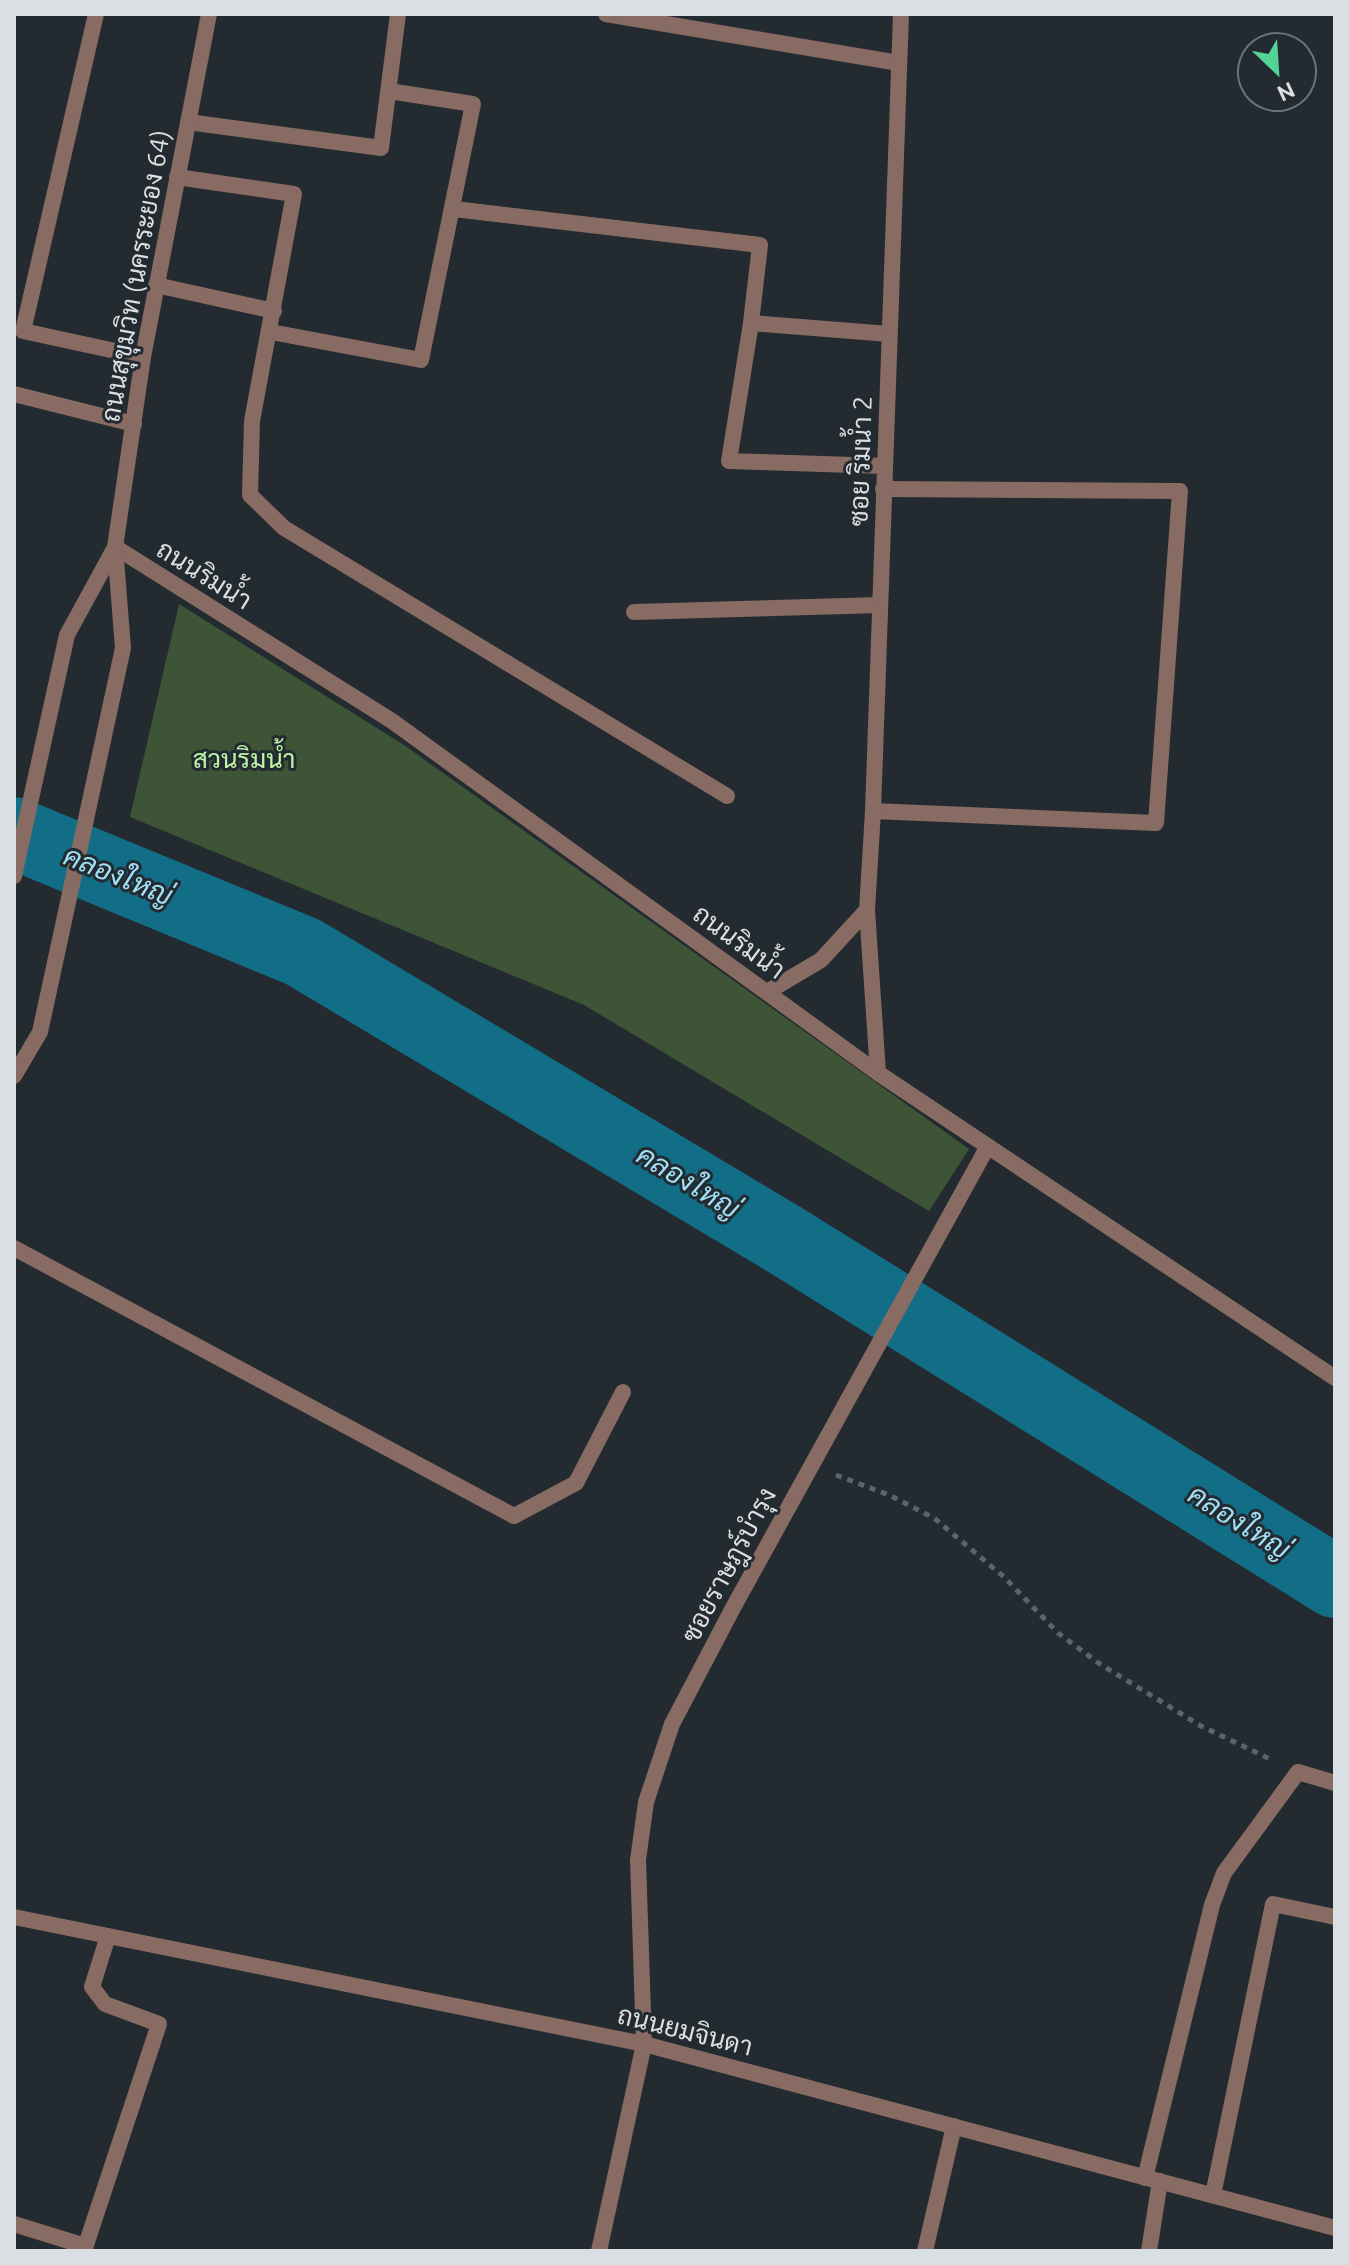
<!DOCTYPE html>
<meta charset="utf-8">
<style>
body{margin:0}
#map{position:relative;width:1349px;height:2265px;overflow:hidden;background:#232b31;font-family:Ubuntu,sans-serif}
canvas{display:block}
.frame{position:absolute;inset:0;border:16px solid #dadfe3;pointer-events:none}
.north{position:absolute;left:1237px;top:32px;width:80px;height:80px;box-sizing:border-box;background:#232b31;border:2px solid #6c7378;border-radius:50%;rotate:155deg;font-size:22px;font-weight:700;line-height:32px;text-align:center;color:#dadfe3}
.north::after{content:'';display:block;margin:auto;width:28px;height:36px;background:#53d396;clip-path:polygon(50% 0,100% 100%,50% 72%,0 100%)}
</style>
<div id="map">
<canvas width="1349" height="2265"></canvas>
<div class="frame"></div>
<div class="north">N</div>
</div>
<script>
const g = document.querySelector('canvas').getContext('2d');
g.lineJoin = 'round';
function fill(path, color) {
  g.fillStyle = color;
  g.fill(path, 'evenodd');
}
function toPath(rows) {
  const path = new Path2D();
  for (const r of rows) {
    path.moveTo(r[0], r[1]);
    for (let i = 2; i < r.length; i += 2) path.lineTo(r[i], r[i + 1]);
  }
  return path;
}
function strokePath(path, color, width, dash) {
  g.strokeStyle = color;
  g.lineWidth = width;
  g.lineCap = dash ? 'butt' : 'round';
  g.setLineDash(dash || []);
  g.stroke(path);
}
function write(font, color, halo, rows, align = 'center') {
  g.font = font + ' Ubuntu,Sarabun,sans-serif';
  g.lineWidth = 6;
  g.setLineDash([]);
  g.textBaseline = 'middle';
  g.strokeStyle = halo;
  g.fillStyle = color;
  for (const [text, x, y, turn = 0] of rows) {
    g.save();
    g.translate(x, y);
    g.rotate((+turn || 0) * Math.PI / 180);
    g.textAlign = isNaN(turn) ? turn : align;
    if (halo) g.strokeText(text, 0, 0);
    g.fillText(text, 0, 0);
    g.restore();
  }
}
const green = toPath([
 [179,604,404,745,969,1149,929,1211,584,1005,130,817]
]);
const river = toPath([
 [14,833,303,952,782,1238,1335,1582]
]);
const path = toPath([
 [836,1475,889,1495,934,1518,1004,1577,1058,1633,1100,1664,1201,1726,1272,1760]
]);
const service = toPath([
 [96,14,23,331,143,357],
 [606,14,899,63],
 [188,122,381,148,398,14],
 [177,177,294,194,252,421,250,495,284,528,727,796],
 [454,209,760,245,751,323,889,334],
 [156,285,274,311],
 [751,323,729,461,884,466],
 [271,332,421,360,473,104,389,91],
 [634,612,880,605],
 [873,811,1156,823,1180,491,883,489],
 [514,1516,576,1483,623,1392],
 [1213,2195,1273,1904,1335,1917],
 [925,2251,954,2126]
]);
const minor = toPath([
 [14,394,134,424],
 [115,547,392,721,878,1073,1335,1378],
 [767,992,821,960,867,910],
 [878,1073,867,910,873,811,901,14],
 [14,1248,514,1516],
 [14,1917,644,2044,1335,2228],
 [1145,2178,1212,1905,1224,1873,1298,1772,1335,1783],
 [14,2224,85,2246],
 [84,2251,159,2024,105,2004,92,1987,108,1936],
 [599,2251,644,2044,638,1860,646,1802,672,1724,734,1606,988,1146],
 [1149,2251,1160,2181]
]);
const tertiary = toPath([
 [14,876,67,635,114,549],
 [14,1076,40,1032,123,648,115,547,143,357,209,14]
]);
const streetNames = [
 ["ถนนสุขุมวิท (นครระยอง 64)",136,276,-80],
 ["ซอย ริมน้ำ 2",861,461,-88],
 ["ถนนริมน้ำ",204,575,32],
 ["ถนนริมน้ำ",739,942,36],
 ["ซอยราษฎร์บำรุง",729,1565,-62],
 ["ถนนยมจินดา",685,2031,14]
];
const parkNames = [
 ["สวนริมน้ำ",244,759]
];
const waterNames = [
 ["คลองใหญ่",118,876,22],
 ["คลองใหญ่",688,1182,31],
 ["คลองใหญ่",1239,1522,32]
];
fill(green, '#3e5437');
strokePath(river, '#126d87', 72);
strokePath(path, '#5c6369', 5, [6, 6]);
strokePath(service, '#886b63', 16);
strokePath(minor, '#886b63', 16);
strokePath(tertiary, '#886b63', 16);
write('26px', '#dadfe3', '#232b31', streetNames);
write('26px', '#bbf4a6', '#232b31', parkNames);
write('italic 28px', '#a1dff6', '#232b31', waterNames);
</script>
